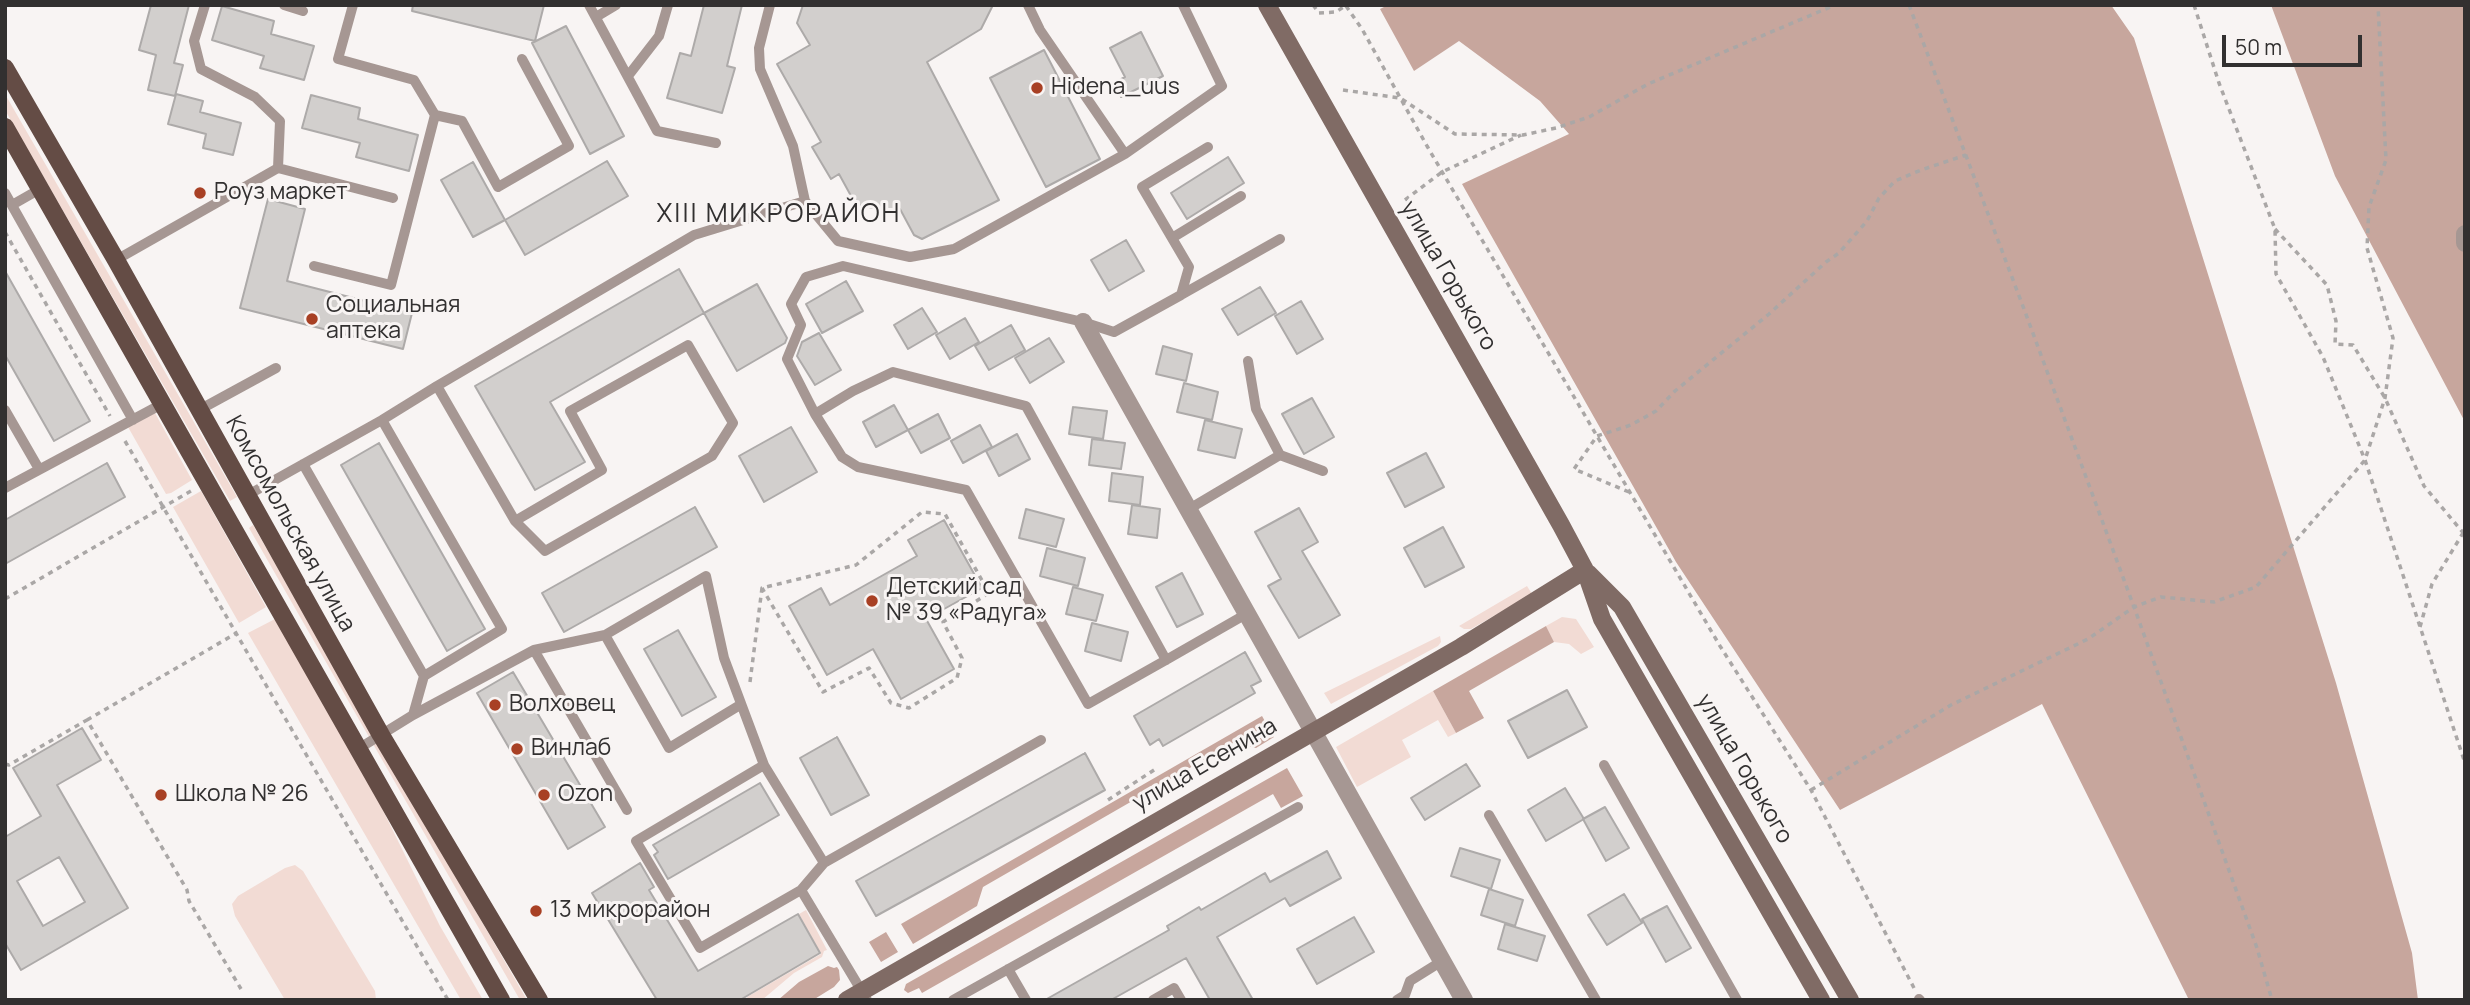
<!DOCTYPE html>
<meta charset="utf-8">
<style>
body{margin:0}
#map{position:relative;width:2470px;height:1005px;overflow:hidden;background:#f8f4f3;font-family:Manrope,sans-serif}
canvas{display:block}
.frame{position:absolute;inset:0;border:7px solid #323030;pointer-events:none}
.scale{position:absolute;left:2222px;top:35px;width:140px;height:32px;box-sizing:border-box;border:4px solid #323030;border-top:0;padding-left:9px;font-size:21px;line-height:24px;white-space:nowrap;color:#323030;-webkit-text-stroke:5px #f8f4f3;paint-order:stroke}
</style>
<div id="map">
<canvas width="2470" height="1005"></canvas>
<div class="frame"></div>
<div class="scale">50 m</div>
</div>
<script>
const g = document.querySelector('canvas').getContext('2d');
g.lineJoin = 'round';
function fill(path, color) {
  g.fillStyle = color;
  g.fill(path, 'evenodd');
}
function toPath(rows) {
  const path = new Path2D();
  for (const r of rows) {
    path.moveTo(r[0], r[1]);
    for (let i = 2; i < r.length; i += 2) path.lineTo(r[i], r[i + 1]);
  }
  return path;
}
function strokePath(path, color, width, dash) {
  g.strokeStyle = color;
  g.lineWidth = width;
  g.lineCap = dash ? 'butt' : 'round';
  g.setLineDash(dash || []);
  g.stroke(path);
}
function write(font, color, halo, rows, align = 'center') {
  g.font = font + ' Manrope,sans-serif';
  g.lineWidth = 6;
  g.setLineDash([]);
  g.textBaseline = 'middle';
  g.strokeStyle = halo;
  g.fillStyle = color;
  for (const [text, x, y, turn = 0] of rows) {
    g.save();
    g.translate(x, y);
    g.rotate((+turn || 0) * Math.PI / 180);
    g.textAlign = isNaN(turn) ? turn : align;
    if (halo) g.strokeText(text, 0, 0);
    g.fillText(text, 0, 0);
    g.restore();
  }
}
const green = toPath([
 [5,94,237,497,230,501,5,110],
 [155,413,192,480,171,493,166,494,128,427],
 [201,491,266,607,239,623,173,507],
 [253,525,527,1000,520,1000,249,528],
 [1527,586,1532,594,1471,629,1464,629,1459,626],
 [1562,617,1576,619,1594,647,1581,654,1569,644,1554,642,1546,626],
 [275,619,366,776,440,926,483,1000,461,1000,248,633],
 [1440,636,1441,642,1438,646,1331,704,1324,693],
 [1433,691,1456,733,1448,737,1438,720,1402,740,1411,757,1357,787,1336,747],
 [295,865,303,871,375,991,376,1000,285,1000,235,916,232,904,238,896,285,868],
 [806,910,827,950,824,951,822,957,794,973,762,1000,748,1000,747,997,821,954,799,914]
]);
const forest = toPath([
 [1388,5,2111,5,2134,38,2336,683,2412,953,2418,1000,2189,1000,2042,704,1840,810,1676,562,1462,184,1569,134,1540,101,1459,41,1414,71,1380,9],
 [2271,5,2465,5,2465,422,2335,176],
 [1546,626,1554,642,1469,691,1484,718,1456,733,1433,691],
 [1262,716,1274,737,1256,748,1233,743,983,887,977,906,913,944,901,924],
 [1287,768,1303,796,1281,808,1273,794,922,993,919,988,908,993,904,990,906,984],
 [886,932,898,952,881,962,869,942],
 [828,966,834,968,837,967,839,970,840,980,834,987,813,1000,778,1000,799,982]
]);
const building = toPath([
 [151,5,189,5,174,63,183,65,175,96,148,90,156,55,139,50,151,5],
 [413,5,544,5,535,41,412,11,413,5],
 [704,5,742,5,727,66,735,68,722,113,667,98,680,53,691,56,704,5],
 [803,5,993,5,981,29,927,62,999,200,922,239,914,235,900,209,889,214,887,210,856,205,839,174,831,179,812,147,821,142,777,64,810,45,797,23,803,5],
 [222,6,274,21,271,34,314,46,304,80,260,68,264,56,212,40,222,6],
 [566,26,624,136,590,154,532,43,566,26],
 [1141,32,1163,76,1121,97,1114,83,1125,77,1110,48,1141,32],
 [1044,50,1100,159,1046,187,990,78,1044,50],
 [176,94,203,101,200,112,241,123,233,155,203,148,206,134,168,124,176,94],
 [311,95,360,108,358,119,418,135,409,171,356,157,360,143,302,128,311,95],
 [1228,157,1244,183,1187,219,1171,193,1228,157],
 [607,161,628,196,525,255,505,220,607,161],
 [473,162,505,220,473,237,441,180,473,162],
 [268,199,305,209,287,281,412,313,403,349,240,308,268,199],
 [1126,240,1144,271,1109,291,1091,260,1126,240],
 [679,269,704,313,550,402,585,462,535,490,475,386,679,269],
 [5,271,90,421,54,441,5,355,5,271],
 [846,281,863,311,822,333,806,304,846,281],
 [757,284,787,338,785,343,737,371,704,313,757,284],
 [1260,287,1276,313,1238,335,1222,309,1260,287],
 [1301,301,1323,339,1297,354,1275,316,1301,301],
 [922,308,937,332,908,349,894,325,922,308],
 [965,318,979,342,950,359,936,335,965,318],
 [1011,325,1025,350,989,370,975,346,1011,325],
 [819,333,841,370,815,385,797,356,802,342,819,333],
 [1049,338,1064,362,1030,383,1015,358,1049,338],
 [1163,346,1192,354,1186,381,1156,374,1163,346],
 [1184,383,1218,392,1212,420,1177,412,1184,383],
 [1312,398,1334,437,1304,454,1282,414,1312,398],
 [894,405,908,430,876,447,863,422,894,405],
 [1073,407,1107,411,1103,439,1069,434,1073,407],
 [938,414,950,438,921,453,908,430,938,414],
 [1205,420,1242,429,1235,458,1198,450,1205,420],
 [980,425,992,447,963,463,951,441,980,425],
 [791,427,817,472,764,502,739,456,791,427],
 [1017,434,1030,459,999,476,986,451,1017,434],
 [1092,439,1125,443,1121,469,1089,465,1092,439],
 [379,443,485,629,447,651,341,465,379,443],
 [1426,453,1444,487,1405,507,1387,473,1426,453],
 [107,463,125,497,5,564,5,520,107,463],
 [1112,473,1143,477,1140,505,1109,501,1112,473],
 [1132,505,1160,509,1157,538,1128,534,1132,505],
 [695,507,717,547,564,632,542,593,695,507],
 [1299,508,1318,542,1302,551,1340,615,1299,638,1268,586,1281,579,1255,532,1299,508],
 [1026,509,1064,519,1056,547,1019,538,1026,509],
 [944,520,982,588,926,619,954,669,901,699,873,649,827,675,789,606,821,588,830,605,917,556,908,540,944,520],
 [1443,527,1464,567,1425,587,1404,548,1443,527],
 [1047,548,1085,558,1078,586,1040,576,1047,548],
 [1182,573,1203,614,1177,627,1156,587,1182,573],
 [1073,587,1103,595,1096,621,1066,614,1073,587],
 [1092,623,1128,632,1121,661,1085,651,1092,623],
 [678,630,716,697,682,716,644,649,678,630],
 [1245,652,1261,681,1251,686,1255,693,1163,746,1159,739,1150,745,1134,716,1245,652],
 [513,672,605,827,568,849,477,693,513,672],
 [1567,690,1587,727,1528,758,1508,721,1567,690],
 [82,728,101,760,57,785,128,908,21,970,5,943,5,837,41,816,13,768,82,728],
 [59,857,85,902,43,926,17,881,59,857],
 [837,737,869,795,831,815,800,758,837,737],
 [1085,753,1105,790,876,916,856,881,1085,753],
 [1466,764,1480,786,1425,820,1411,798,1466,764],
 [760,783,779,815,668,879,654,855,658,852,653,845,760,783],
 [1565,788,1584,819,1546,841,1528,810,1565,788],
 [1605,807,1629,848,1606,861,1583,819,1605,807],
 [1460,848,1500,860,1491,889,1451,876,1460,848],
 [1327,851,1341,878,1290,906,1285,898,1217,937,1253,1000,1210,1000,1186,958,1111,1000,1045,1000,1169,930,1167,926,1199,907,1201,910,1265,873,1270,882,1327,851],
 [640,863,654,887,649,890,698,971,798,914,820,953,740,1000,657,1000,592,893,640,863],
 [1489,889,1523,900,1515,926,1481,915,1489,889],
 [1624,894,1642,923,1607,945,1588,915,1624,894],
 [1667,906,1691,948,1666,962,1642,919,1667,906],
 [1354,917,1374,952,1317,984,1297,949,1354,917],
 [1505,924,1545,936,1537,961,1498,949,1505,924]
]);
const path = toPath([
 [1313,5,1319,13,1336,12,1345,6],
 [1909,5,2024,309,2134,607,2257,948,2272,1000],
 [2194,5,2219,83,2275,229,2276,274,2323,357,2365,460,2465,763],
 [1346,6,1362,29,1427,146,1720,646,1811,790,1914,988],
 [1343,90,1400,98,1455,134,1523,135,1556,128,1589,117,1648,84,1835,5],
 [1405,200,1442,172,1521,135],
 [2275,229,2327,285,2336,321,2335,344,2353,345,2385,398,2424,486,2465,535],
 [5,232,110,416],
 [125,441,448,1000],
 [1629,492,1574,469,1597,436,1631,425,1656,411,1675,391,1769,314,1826,262,1839,253,1867,221,1879,198,1895,181,1921,170,1966,155],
 [5,599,191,491],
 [2420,627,2432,584,2463,533],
 [750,682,762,588,856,565,922,512,945,514,989,593,943,622,962,658,957,678,909,708,891,703,869,668,823,692,762,588],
 [87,720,235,634],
 [5,764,9,765,87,720,187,890,189,901,241,989],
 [1811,790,1951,705,2088,639,2134,607,2161,597,2214,602,2256,587,2365,460,2385,398,2393,338,2367,248,2369,207,2386,160,2378,5],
 [1108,800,1157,768]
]);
const lane = toPath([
 [205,5,194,41,201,69,255,97,280,121,278,168,393,198],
 [284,5,303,11],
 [353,5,338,59,414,80,435,115,462,121,498,187,569,146,522,59],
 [589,5,657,131,716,143],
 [770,5,759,48,760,69,793,146,805,201],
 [1028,5,1040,30,1125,154],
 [596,17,616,5],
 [628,76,659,36,668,5],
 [5,193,133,420],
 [12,205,40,189],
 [1172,238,1241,196],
 [116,260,278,168],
 [314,266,391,285,435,115],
 [1181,295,1280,239],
 [437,386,515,521,545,551,712,456,733,423,688,345,570,411,602,470,515,521],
 [5,410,39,469],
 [199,410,276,368],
 [815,414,787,359,801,325,791,304,806,277,843,266,1083,322,1114,332,1181,295,1189,267,1142,187,1208,147],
 [382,420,502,629,424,676,413,715],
 [1280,455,1323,471],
 [303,464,424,676],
 [5,488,162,404],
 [246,496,382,420,437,386,694,235,805,201,838,241,910,257,954,249,1125,154,1222,86,1183,5],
 [1189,509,1280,455,1256,409,1248,361],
 [605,635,669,748,740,705],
 [534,650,627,810],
 [1166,660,1026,406,893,372,853,391,815,414,842,457,858,467,966,490,1088,704,1166,660,1248,613],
 [358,749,413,715,534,650,605,635,706,576,724,658,764,765,824,863,801,890],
 [764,765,636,841,700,948,801,890,867,1000],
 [1604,765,1737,1000],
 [1489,815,1596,1000],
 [824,863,1041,740],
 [1008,969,1026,1000],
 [1919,999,1920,1000],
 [953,1000,1298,807],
 [1153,1000,1174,988,1181,1000],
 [1397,1000,1405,995,1410,981,1442,961]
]);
const street = toPath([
 [2465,234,2465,243],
 [1083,322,1464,1000]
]);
const secondary = toPath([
 [1267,5,1561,525,1585,570,1602,619,1821,1000],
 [1588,573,1622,607,1850,1000],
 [847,1000,1461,647,1585,570]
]);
const primary = toPath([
 [5,68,116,260,381,735,539,1000],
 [5,127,501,1000]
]);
const markers = [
 [1037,88,7,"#a84024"],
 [200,193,7,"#a84024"],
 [312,319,7,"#a84024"],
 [872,601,7,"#a84024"],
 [495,705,7,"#a84024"],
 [517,749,7,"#a84024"],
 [161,795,7,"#a84024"],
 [544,795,7,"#a84024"],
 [536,911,7,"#a84024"]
];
const poiNames = [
 ["Hidena_uus",1051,88],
 ["Роуз маркет",214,193],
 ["Социальная",326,306],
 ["аптека",326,332],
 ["Детский сад",886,588],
 ["№ 39 «Радуга»",886,614],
 ["Волховец",509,705],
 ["Винлаб",531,749],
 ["Школа № 26",175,795],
 ["Ozon",558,795],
 ["13 микрорайон",550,911]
];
const streetNames = [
 ["улица Горького",1448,276,60],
 ["Комсомольская улица",290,524,61],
 ["улица Есенина",1205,765,-30],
 ["улица Горького",1744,769,60]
];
const quarterNames = [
 ["XIII МИКРОРАЙОН",779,215]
];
fill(green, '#f2dbd4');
fill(forest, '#c7a69d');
fill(building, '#d2cfcd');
strokePath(building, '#adaaa9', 2);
strokePath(path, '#aaa7a6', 3.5, [5, 5]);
strokePath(lane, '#a69793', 10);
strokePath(street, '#a69793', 18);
strokePath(secondary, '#806b65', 18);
strokePath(primary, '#644c45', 18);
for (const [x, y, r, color] of markers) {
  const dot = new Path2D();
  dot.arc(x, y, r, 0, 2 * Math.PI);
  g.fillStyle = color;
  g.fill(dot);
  strokePath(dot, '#f8f4f3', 2.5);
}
write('23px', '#323030', '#f8f4f3', poiNames, 'left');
write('23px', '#323030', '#f8f4f3', streetNames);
g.letterSpacing = '2px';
write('26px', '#323030', '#f8f4f3', quarterNames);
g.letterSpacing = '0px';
</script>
